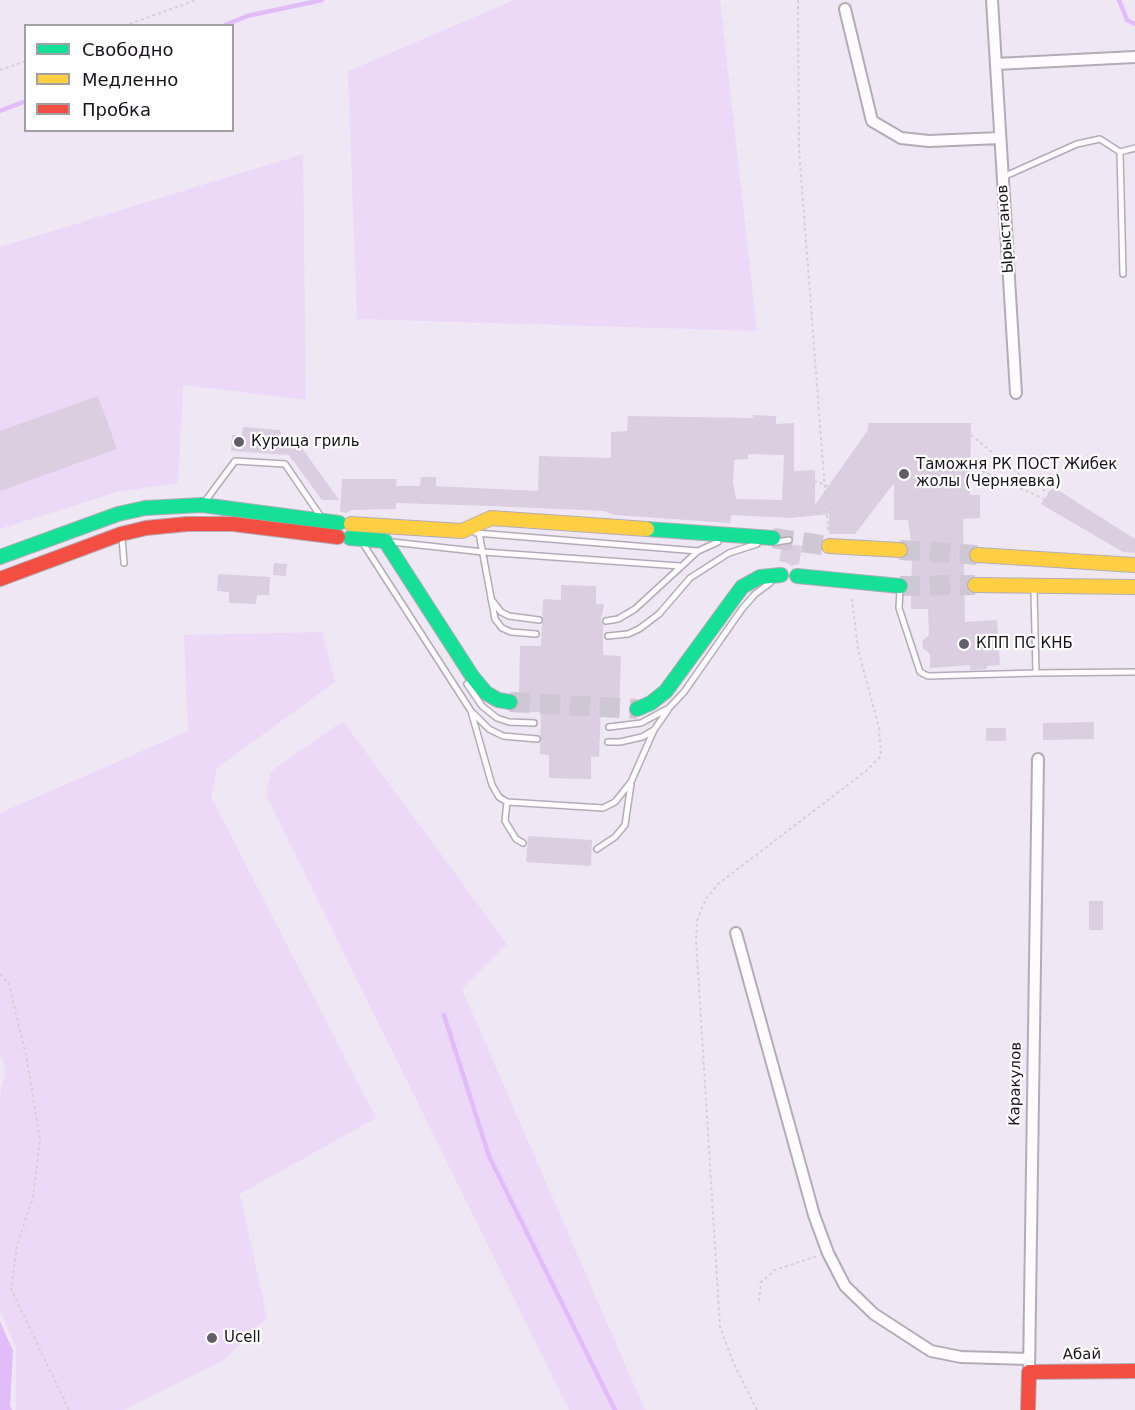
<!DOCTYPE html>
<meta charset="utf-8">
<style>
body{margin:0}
#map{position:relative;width:1135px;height:1410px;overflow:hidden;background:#f0e7f5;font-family:"DejaVu Sans",sans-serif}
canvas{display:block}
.legend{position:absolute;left:24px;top:24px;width:210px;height:108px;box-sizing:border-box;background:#fff;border:2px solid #a2a0a3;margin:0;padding:8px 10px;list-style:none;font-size:18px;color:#17121a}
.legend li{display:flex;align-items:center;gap:12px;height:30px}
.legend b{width:30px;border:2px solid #a2a0a3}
</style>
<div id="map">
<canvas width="1135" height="1410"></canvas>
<ul class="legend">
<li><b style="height:8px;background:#16e098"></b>Свободно</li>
<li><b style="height:8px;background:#ffcf43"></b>Медленно</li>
<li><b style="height:8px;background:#f24e42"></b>Пробка</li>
</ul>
</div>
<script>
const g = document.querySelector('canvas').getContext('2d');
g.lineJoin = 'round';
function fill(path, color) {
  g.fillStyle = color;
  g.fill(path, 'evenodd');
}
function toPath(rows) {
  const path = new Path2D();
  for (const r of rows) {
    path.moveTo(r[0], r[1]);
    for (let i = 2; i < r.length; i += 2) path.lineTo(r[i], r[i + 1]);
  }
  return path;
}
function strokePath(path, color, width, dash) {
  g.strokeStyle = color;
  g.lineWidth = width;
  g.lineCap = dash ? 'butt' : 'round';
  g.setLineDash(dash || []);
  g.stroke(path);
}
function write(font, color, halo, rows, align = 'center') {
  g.font = font + ' "DejaVu Sans",sans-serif';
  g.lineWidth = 4.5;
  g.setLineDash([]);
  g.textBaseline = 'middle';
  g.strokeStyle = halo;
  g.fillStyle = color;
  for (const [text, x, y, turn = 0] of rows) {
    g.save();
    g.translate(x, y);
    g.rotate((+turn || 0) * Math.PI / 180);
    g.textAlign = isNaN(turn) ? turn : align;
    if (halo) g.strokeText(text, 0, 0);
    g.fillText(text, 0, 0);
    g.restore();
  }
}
const green = toPath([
 [514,0,720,0,757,331,357,319,348,71],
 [303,154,306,400,183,385,178,483,117,492,0,529,0,247],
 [322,632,335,682,217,768,211,797,376,1118,240,1194,267,1318,223,1361,124,1410,16,1410,16,1347,0,1311,0,1097,6,1069,0,1054,0,813,188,731,184,635],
 [343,721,507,944,462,989,645,1410,569,1410,266,795,271,771]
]);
const water = toPath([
 [0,1321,13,1351,10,1405,12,1410,0,1410]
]);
const stream = toPath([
 [1119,0,1127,20,1135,24],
 [223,26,247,16,322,0],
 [0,111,26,101],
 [444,1015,489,1156,615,1410]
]);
const building = toPath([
 [98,396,117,449,0,491,0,431],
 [753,415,776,416,776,424,794,423,794,471,815,470,815,505,868,430,868,423,971,423,970,495,980,495,980,518,963,519,965,622,997,620,998,634,1005,637,1006,647,999,651,1000,665,987,666,987,669,970,670,970,665,930,668,930,654,923,648,922,641,929,635,928,609,911,609,912,550,908,520,894,520,894,483,855,534,829,534,829,514,791,518,731,515,730,523,615,515,604,511,492,506,396,503,396,509,352,510,346,513,340,511,342,479,397,479,396,486,420,486,421,477,436,477,436,486,538,491,539,456,611,458,611,432,627,431,628,416,753,418],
 [748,454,784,455,782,500,736,499,733,482,734,460,748,459],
 [243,427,280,430,283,440,297,441,339,500,322,500,289,455,231,451,232,435,242,435],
 [1053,487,1135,539,1135,553,1123,552,1041,504],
 [796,545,802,546,799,564,791,566,788,563,779,561,782,546],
 [274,563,287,564,286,576,273,575],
 [218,574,270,577,269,595,257,595,256,604,229,603,229,592,217,591],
 [561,585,596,586,596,604,604,604,601,621,603,625,603,655,621,656,619,710,601,709,599,757,591,757,591,779,549,778,549,755,540,754,541,712,518,712,522,703,519,694,520,646,541,646,543,599,561,600],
 [1094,722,1094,739,1043,740,1043,723],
 [986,728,1006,728,1006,741,986,741],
 [528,836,592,840,591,866,526,862],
 [1089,901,1103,901,1103,930,1089,930]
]);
const highwayTunnel = toPath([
 [773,538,829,546],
 [900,550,977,555],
 [900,586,975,585],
 [510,702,637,709]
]);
const path = toPath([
 [798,0,799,149,828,530],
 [124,26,196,0],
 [0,70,26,61],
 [971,435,1027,481,1049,493],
 [971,466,1044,499],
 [814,481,828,486],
 [396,493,401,494],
 [396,499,401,499],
 [819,509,828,511],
 [0,974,9,984,27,1060,40,1139,33,1197,17,1245,11,1289,69,1410],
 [759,1301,761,1282,775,1270,817,1256],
 [757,1410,733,1362,720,1327,696,939,697,921,706,899,718,884,866,771,881,756,879,728,858,649,852,599]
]);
const lane = toPath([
 [1120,152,1135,148],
 [1003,177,1077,144,1100,139,1120,152,1123,274],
 [206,500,235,461,285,464,319,514],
 [476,533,698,551],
 [479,533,495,619,502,628,511,632,536,634],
 [122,537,124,563],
 [392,542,483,552,680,566],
 [776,542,789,540],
 [364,545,471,711,489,729,503,736,537,739],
 [900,590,899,608,920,672,928,676,1036,673,1034,591],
 [491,599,501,612,509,616,539,620],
 [606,621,618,619,635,609,698,551,718,542],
 [608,636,628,634,639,629,659,614,690,578,729,553,757,544],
 [1036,673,1135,672],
 [467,684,482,706,497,718,509,722,534,723],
 [471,711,492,785,499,797,507,802,603,808,615,802,631,782,654,730],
 [609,727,641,723,669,708,684,692,742,609,755,594,770,583],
 [608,742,620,742,642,737,654,730,668,710],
 [507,802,505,821,516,839,523,843],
 [597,849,615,837,625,825,631,784]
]);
const street = toPath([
 [992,0,1016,393],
 [845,9,872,121,901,138,929,141,1000,138],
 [996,64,1135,57],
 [736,933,814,1215,828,1253,845,1286,874,1314,931,1351,961,1357,1029,1359],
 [1029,1372,1038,759]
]);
const fast = toPath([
 [647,529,773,538],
 [350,538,385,541,472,676,486,693,498,700,510,702],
 [0,557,118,514,145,508,202,505,339,523],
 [797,576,900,586],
 [637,709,651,703,666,691,742,587,760,577,781,575]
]);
const slow = toPath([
 [351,524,462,531,491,518,647,529],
 [829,546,900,550],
 [977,555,1135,565],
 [975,585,1135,587]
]);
const jam = toPath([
 [0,579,121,534,146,528,187,524,233,524,338,537],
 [1028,1410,1029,1372,1135,1371]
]);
const markers = [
 [239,442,6,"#635d67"],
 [904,474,6,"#635d67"],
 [964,644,6,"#635d67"],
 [212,1338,6,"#635d67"]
];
const streetNames = [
 ["Ырыстанов",1006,229,-94],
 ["Каракулов",1016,1084,-89],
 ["Абай",1082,1355,-1]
];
const poiNames = [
 ["Курица гриль",251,442],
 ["Таможня РК ПОСТ Жибек",916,465],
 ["жолы (Черняевка)",916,482],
 ["КПП ПС КНБ",976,644],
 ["Ucell",224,1338]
];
fill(green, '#ecd9f8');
fill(water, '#e1bcf8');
strokePath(stream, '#e1bcf8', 4.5);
fill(building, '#dacee0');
strokePath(highwayTunnel, '#cfc7d4', 20, [20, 10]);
strokePath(lane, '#b2acb7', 8);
strokePath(street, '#b2acb7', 14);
strokePath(fast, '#b2acb7', 16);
strokePath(slow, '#b2acb7', 16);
strokePath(jam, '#b2acb7', 16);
strokePath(path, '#d3d0d5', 2, [3, 3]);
strokePath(lane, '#fdfbfe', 5);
strokePath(street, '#fdfbfe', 10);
strokePath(fast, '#16e098', 14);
strokePath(slow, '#ffcf43', 14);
strokePath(jam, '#f24e42', 14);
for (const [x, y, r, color] of markers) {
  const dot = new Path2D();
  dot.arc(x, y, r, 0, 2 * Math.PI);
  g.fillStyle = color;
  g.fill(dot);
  strokePath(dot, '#fff', 2);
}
write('15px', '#17121a', '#fff', streetNames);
write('15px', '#17121a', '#fff', poiNames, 'left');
</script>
